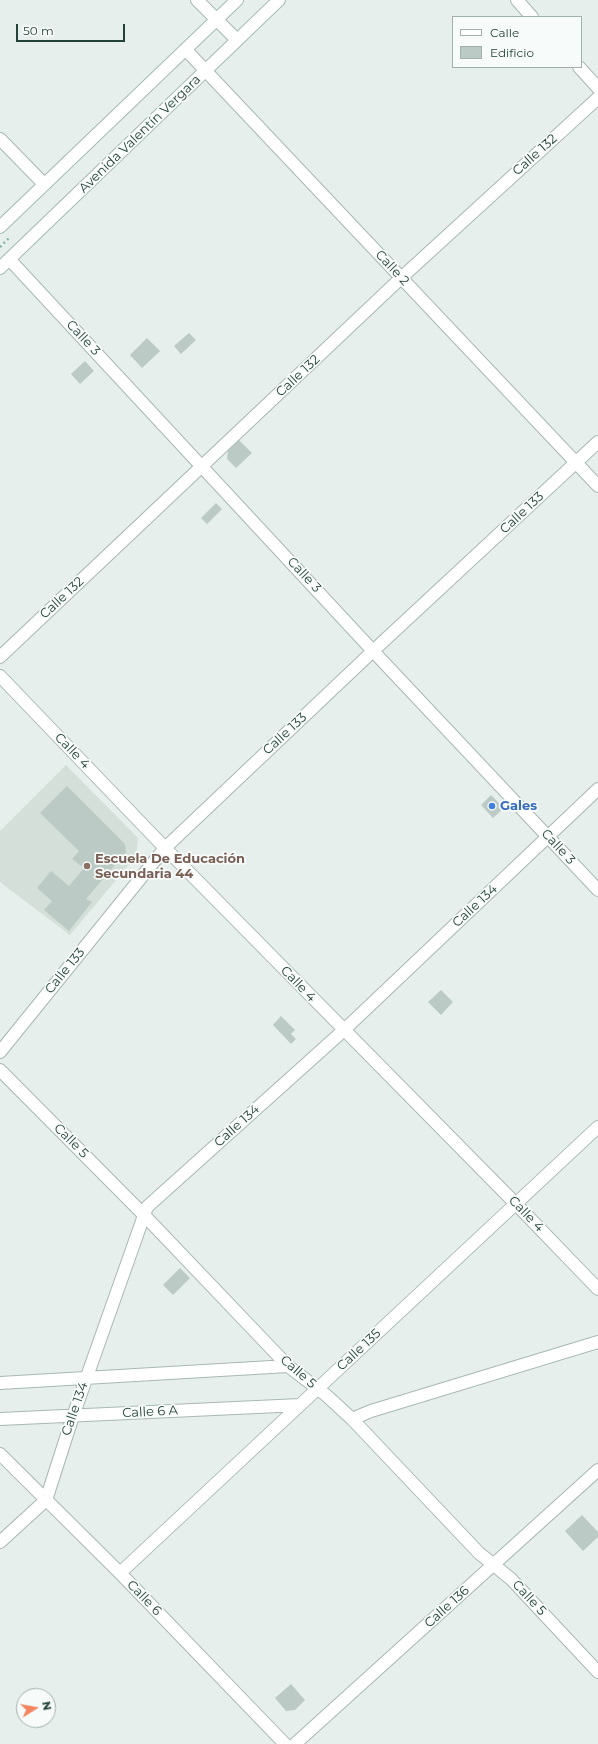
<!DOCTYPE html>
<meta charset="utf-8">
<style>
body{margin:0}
#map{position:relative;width:598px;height:1744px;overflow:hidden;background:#e6efeb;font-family:Montserrat,sans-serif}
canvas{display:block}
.legend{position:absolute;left:452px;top:16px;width:130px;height:52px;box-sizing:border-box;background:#f7fbf9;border:1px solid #a3b1ad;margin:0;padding:5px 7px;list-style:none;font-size:12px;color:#24423a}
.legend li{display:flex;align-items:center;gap:8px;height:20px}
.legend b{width:20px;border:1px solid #a3b1ad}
.north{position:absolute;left:16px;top:1688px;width:40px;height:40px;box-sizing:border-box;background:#f7fbf9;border:1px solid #a3b1ad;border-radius:50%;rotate:79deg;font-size:11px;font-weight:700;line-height:16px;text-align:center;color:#24423a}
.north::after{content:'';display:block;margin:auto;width:14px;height:18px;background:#f4845f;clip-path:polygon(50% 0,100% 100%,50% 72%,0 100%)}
.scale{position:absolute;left:16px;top:24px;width:109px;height:18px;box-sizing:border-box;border:2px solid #24423a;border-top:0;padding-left:5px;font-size:12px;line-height:14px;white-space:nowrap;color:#24423a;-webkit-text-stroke:3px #f7fbf9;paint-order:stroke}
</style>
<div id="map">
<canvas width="598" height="1744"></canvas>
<ul class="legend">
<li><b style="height:5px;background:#fff"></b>Calle</li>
<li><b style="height:11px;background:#bbcac4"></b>Edificio</li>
</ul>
<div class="north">N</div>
<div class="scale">50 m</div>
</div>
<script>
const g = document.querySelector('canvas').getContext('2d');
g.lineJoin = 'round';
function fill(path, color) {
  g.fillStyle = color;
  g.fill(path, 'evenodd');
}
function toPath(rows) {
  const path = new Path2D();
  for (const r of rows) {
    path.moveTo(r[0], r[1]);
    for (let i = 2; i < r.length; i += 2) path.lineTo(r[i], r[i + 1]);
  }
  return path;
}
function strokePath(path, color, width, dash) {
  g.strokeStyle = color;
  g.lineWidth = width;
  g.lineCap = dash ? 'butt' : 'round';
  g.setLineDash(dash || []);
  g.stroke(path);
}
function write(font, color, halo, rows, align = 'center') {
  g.font = font + ' Montserrat,sans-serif';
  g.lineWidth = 3.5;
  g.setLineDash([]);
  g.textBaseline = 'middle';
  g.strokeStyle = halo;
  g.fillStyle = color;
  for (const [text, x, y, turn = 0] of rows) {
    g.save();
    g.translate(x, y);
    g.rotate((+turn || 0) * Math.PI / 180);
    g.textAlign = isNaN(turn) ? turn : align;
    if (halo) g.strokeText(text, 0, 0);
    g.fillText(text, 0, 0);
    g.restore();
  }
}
const built = toPath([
 [66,765,138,838,136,856,70,935,0,882,0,831]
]);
const building = toPath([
 [189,333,196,340,181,354,174,346],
 [147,338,160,351,142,368,130,355],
 [85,361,94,371,80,384,71,374],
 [239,440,252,453,236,468,227,459,228,451],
 [216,503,222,509,207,524,201,518],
 [67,786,125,844,126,852,86,899,92,902,69,931,44,910,52,901,37,888,51,871,69,886,84,868,72,859,79,851,40,813],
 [491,795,504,808,493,818,481,805],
 [441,990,453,1002,441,1015,428,1002],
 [281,1016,295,1030,291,1034,296,1039,291,1044,273,1025],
 [180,1268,190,1278,173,1295,163,1285],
 [582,1515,598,1532,598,1537,583,1551,565,1531],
 [291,1684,305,1700,295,1710,286,1711,275,1698]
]);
const path = toPath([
 [0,247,9,238]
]);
const street = toPath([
 [197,0,237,40],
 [517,0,532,17],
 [186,50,598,486],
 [579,67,598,88],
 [0,139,44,184],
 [10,260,373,651,598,890],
 [0,657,401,278,598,98],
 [0,676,165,848,516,1204,598,1289],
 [0,1052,165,848,373,651,598,442],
 [0,1070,143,1214,288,1366,327,1396,352,1419,479,1553,511,1579,598,1672],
 [0,1383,288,1366],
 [0,1419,300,1405],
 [352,1419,371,1411,598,1342],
 [0,1454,120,1573,285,1744],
 [0,1542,46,1500,73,1416,147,1207,344,1030,598,789],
 [120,1573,598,1127],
 [295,1744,598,1470]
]);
const secondary = toPath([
 [0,227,237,0],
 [0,268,279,0]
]);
const markers = [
 [492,806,4,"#3f7fe0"],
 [87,866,4,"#8d6e63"]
];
const streetNames = [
 ["Avenida Valentín Vergara",140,134,-44],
 ["Calle 132",535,155,-42],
 ["Calle 2",392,268,47],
 ["Calle 3",83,338,47],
 ["Calle 132",298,376,-43],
 ["Calle 133",522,513,-43],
 ["Calle 3",304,575,47],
 ["Calle 132",62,598,-43],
 ["Calle 133",285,734,-43],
 ["Calle 4",72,751,46],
 ["Calle 3",558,847,47],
 ["Calle 134",475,906,-43],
 ["Calle 133",65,971,-51],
 ["Calle 4",298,984,46],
 ["Calle 134",237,1126,-42],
 ["Calle 5",71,1141,45],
 ["Calle 4",526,1214,46],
 ["Calle 135",359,1350,-43],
 ["Calle 5",298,1372,41],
 ["Calle 134",75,1409,-71],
 ["Calle 6 A",150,1412,-3],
 ["Calle 6",144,1598,46],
 ["Calle 5",529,1598,47],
 ["Calle 136",447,1607,-42]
];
const shopNames = [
 ["Gales",500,806]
];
const educationNames = [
 ["Escuela De Educación",95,859],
 ["Secundaria 44",95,874]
];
fill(built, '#d4dfda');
fill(building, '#bbcac4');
strokePath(street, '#a8b8b2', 14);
strokePath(secondary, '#a4bbb3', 14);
strokePath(path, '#86b3a5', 2.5, [2, 3]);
strokePath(street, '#fff', 12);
strokePath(secondary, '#fff', 12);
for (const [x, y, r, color] of markers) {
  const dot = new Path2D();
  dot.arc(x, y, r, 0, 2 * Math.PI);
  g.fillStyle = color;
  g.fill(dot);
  strokePath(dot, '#f7fbf9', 1.5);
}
write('13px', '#24423a', '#f7fbf9', streetNames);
write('bold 13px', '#366cbe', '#f7fbf9', shopNames, 'left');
write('bold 13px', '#785e54', '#f7fbf9', educationNames, 'left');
</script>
